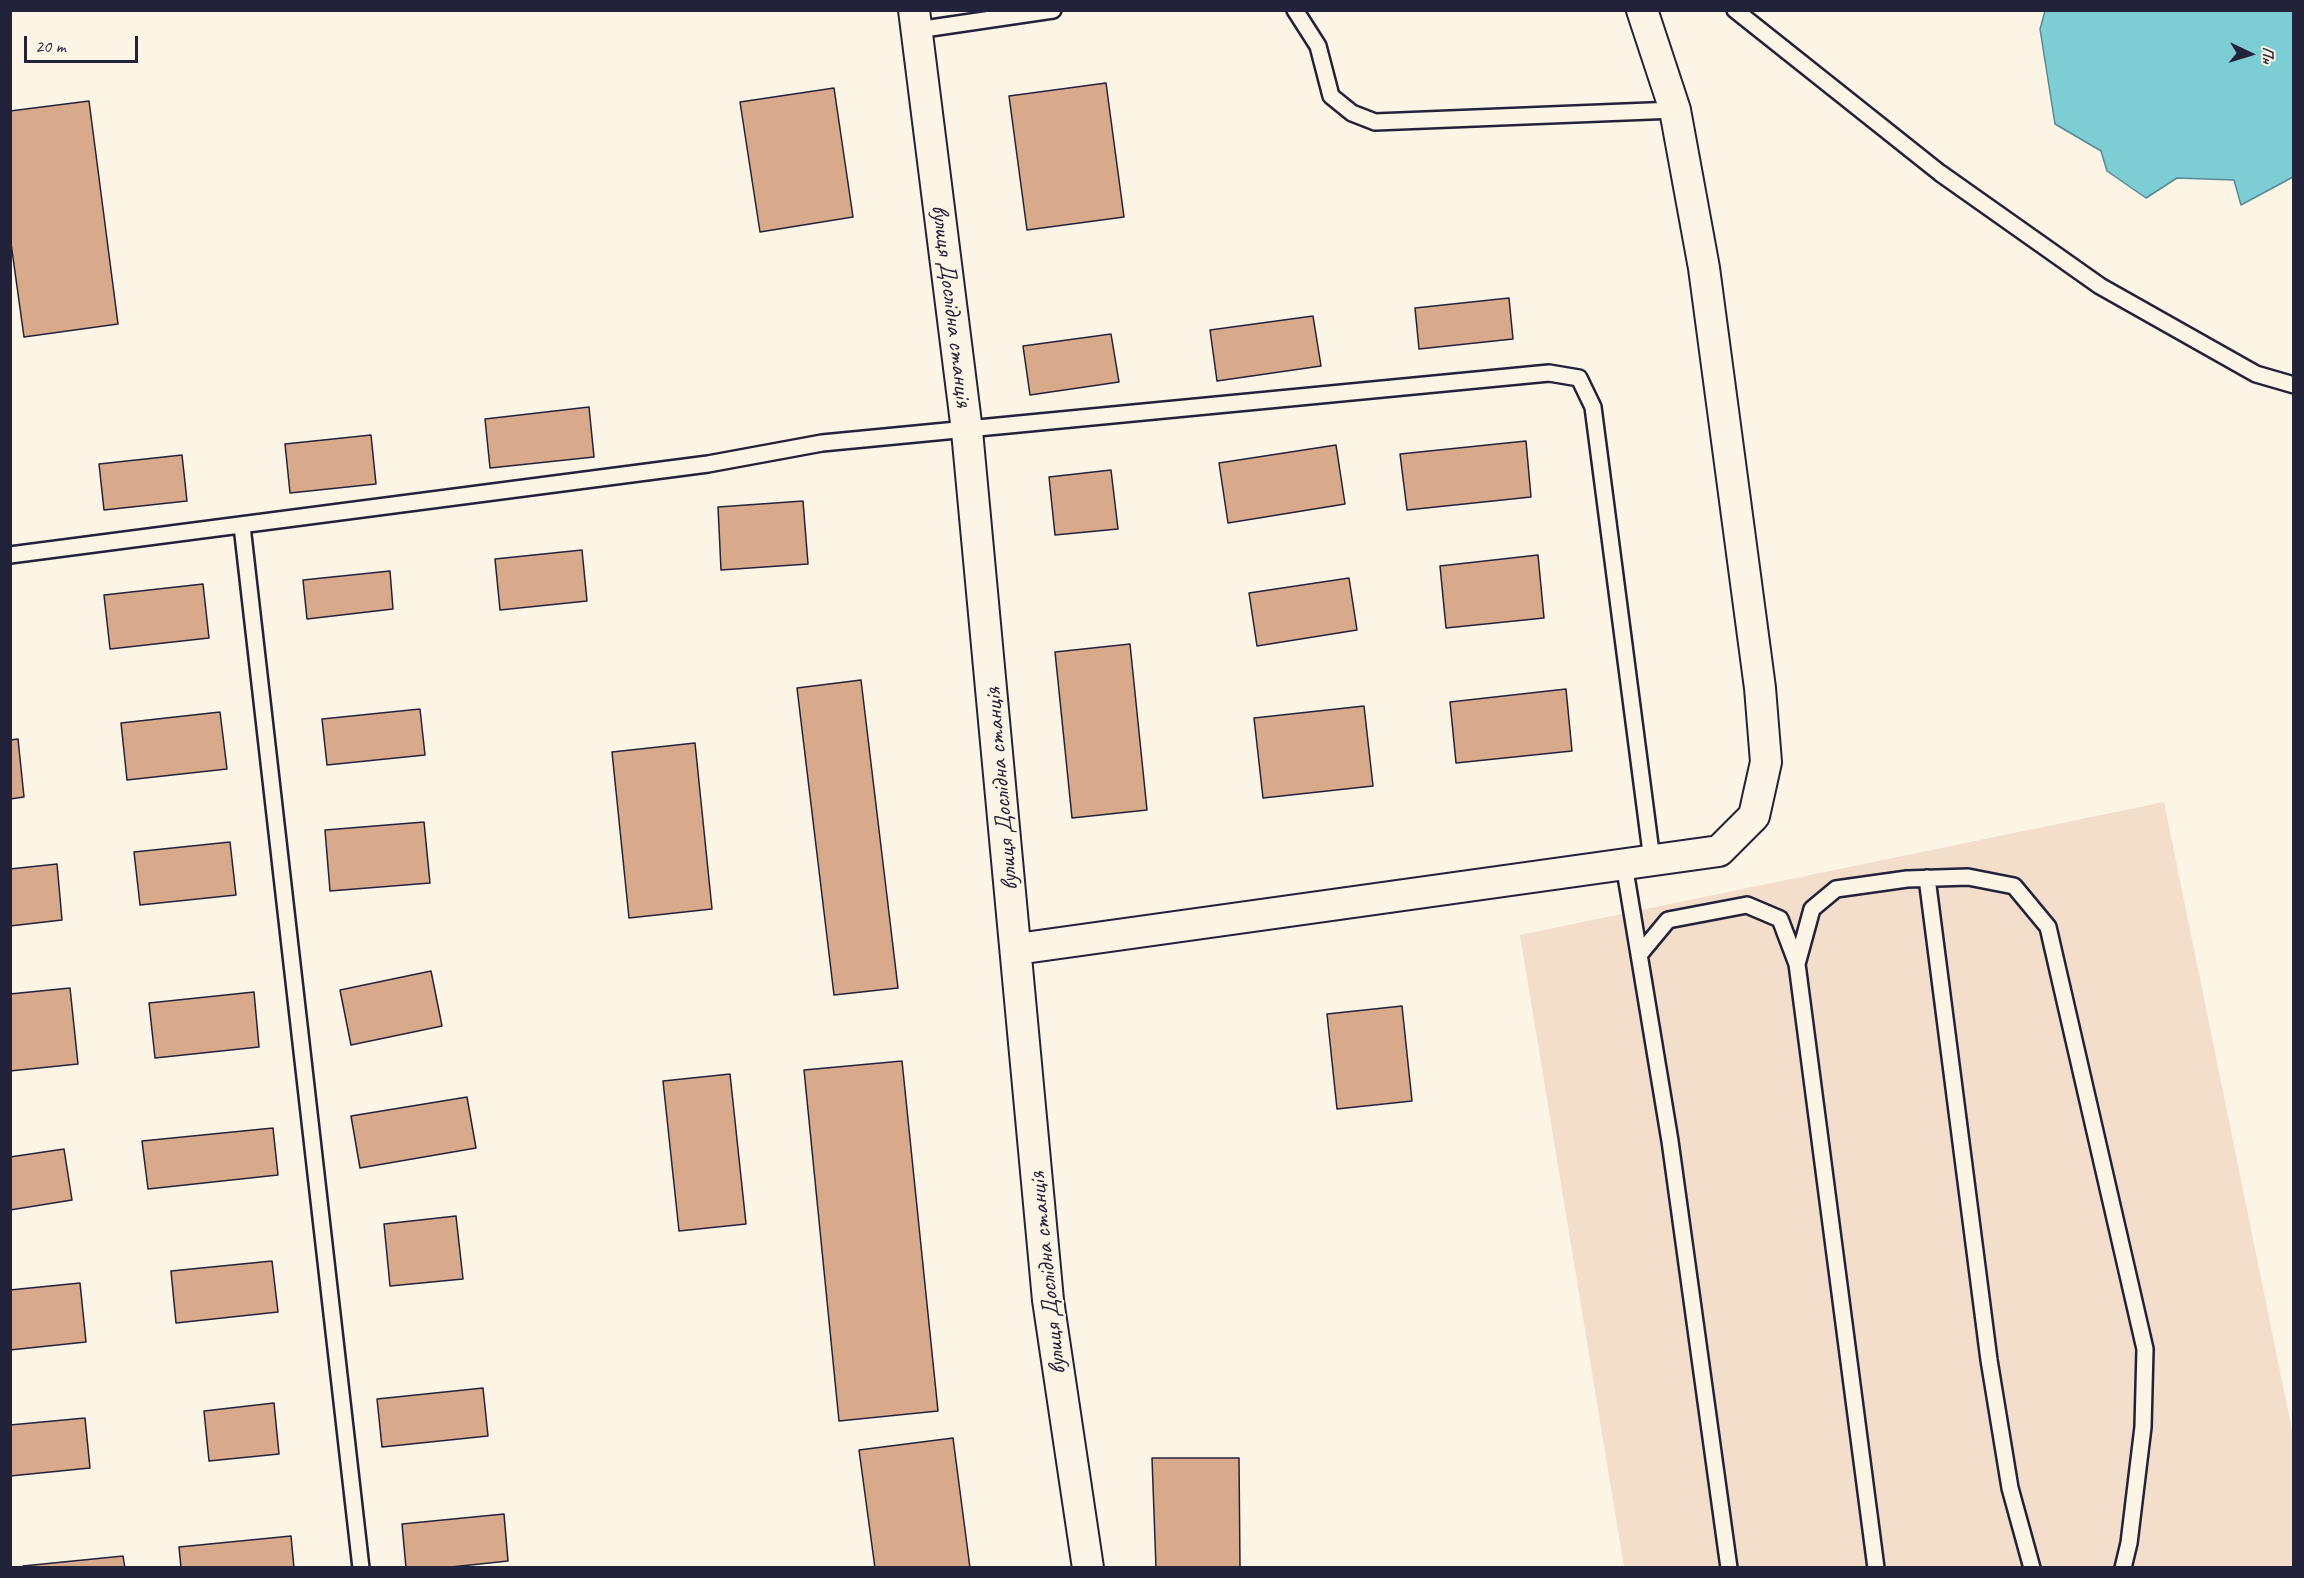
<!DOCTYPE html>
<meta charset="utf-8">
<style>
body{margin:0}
#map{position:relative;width:2304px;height:1578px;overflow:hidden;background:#fcf5e5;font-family:Caveat,sans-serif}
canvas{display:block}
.frame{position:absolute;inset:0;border:12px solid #22223b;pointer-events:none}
.north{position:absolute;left:2220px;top:24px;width:60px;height:60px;-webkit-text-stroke:4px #fcf5e5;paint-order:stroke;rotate:94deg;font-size:16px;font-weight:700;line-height:24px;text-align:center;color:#22223b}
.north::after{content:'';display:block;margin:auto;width:21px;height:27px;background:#22223b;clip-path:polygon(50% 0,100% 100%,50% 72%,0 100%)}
.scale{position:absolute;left:24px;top:36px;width:114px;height:27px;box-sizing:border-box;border:3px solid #22223b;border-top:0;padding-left:8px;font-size:18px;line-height:21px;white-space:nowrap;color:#22223b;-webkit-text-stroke:4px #fcf5e5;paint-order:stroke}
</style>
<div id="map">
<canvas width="2304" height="1578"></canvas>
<div class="frame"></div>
<div class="north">Пн</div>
<div class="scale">20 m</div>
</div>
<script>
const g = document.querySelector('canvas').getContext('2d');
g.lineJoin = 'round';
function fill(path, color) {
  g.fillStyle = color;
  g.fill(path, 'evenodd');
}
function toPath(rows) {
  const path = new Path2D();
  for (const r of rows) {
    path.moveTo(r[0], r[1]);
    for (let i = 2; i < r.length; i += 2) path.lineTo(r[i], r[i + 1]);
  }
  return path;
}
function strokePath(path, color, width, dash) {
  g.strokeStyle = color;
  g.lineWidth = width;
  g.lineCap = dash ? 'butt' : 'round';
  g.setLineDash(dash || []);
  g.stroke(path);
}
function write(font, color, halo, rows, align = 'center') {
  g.font = font + ' Caveat,sans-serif';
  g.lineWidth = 4.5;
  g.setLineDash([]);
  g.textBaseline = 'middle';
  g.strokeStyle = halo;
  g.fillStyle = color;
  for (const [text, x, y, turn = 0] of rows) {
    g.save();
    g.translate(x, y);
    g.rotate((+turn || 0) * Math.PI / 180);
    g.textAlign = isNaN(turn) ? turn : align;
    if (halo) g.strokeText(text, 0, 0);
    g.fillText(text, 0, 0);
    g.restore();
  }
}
const built = toPath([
 [2164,802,2293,1435,2293,1567,1624,1567,1520,935]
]);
const water = toPath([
 [2045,11,2293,11,2293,177,2241,205,2234,180,2177,178,2146,198,2107,171,2101,151,2055,124,2040,29,2045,11]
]);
const building = toPath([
 [1106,83,1124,217,1027,230,1009,96,1106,83],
 [834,88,853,217,760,232,740,102,834,88],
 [89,101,118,324,24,337,10,236,10,111,89,101],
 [1509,298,1513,339,1419,349,1415,308,1509,298],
 [1313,316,1321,366,1217,381,1210,330,1313,316],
 [1111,334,1119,382,1030,395,1023,346,1111,334],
 [589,407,594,457,490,468,485,419,589,407],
 [371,435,376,484,290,493,285,444,371,435],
 [1526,441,1531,497,1407,510,1400,454,1526,441],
 [1336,445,1345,504,1228,523,1219,463,1336,445],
 [182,455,187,501,104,510,99,464,182,455],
 [1111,470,1118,529,1055,535,1049,477,1111,470],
 [803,501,808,564,721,570,718,507,803,501],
 [582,550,587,601,500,610,495,559,582,550],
 [1538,555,1544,618,1446,628,1440,566,1538,555],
 [390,571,393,609,307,619,303,580,390,571],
 [1349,578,1357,630,1257,646,1249,593,1349,578],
 [203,584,209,638,110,649,104,595,203,584],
 [1130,644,1147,810,1072,818,1055,652,1130,644],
 [861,680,898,988,834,995,797,688,861,680],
 [1566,689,1572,751,1456,763,1450,702,1566,689],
 [1364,706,1373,786,1263,798,1254,718,1364,706],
 [420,709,425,755,327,765,322,719,420,709],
 [220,712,227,769,127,780,121,723,220,712],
 [18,739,24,797,10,799,10,740,18,739],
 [695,743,712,909,629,918,612,752,695,743],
 [424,822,430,883,330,891,325,830,424,822],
 [230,842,236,895,140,905,134,852,230,842],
 [57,864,62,920,10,926,10,869,57,864],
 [431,971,442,1026,351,1045,340,990,431,971],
 [70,988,78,1064,10,1071,10,994,70,988],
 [254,992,259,1047,155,1058,149,1003,254,992],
 [1402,1006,1412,1101,1337,1109,1327,1014,1402,1006],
 [902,1061,938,1411,839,1421,804,1070,902,1061],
 [730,1074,746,1224,679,1231,663,1081,730,1074],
 [467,1097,476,1148,360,1168,351,1116,467,1097],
 [273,1128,278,1175,148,1189,142,1141,273,1128],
 [64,1149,72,1200,10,1210,10,1157,64,1149],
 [456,1216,463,1279,390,1286,384,1224,456,1216],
 [272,1261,278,1312,176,1323,171,1271,272,1261],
 [80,1283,86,1342,10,1350,10,1290,80,1283],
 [483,1388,488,1436,382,1447,377,1399,483,1388],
 [274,1403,279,1454,209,1461,204,1411,274,1403],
 [85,1418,90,1468,10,1476,10,1425,85,1418],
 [953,1438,970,1568,875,1568,859,1450,953,1438],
 [1152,1458,1239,1458,1240,1568,1156,1568,1152,1458],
 [504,1514,508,1561,442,1568,406,1568,402,1524,504,1514],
 [291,1536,294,1568,181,1568,179,1547,291,1536],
 [123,1556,125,1568,23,1568,23,1566,123,1556]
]);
const service = toPath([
 [1295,10,1318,46,1331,96,1352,113,1375,122,1675,110],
 [1735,10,1940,173,2100,286,2256,374,2294,385],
 [917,30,1053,10],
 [242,526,361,1568],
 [10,555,708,464,822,443,1549,373,1579,378,1593,407,1652,860],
 [1624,864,1670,1141,1729,1568],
 [1927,878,1989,1360,2010,1488,2032,1568],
 [1639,955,1668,920,1747,905,1780,919,1797,964,1876,1568],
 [1797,964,1812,909,1836,889,1907,879,1968,877,2014,886,2048,927,2145,1349,2143,1427,2129,1543,2123,1568]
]);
const minor = toPath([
 [914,10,967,431,1048,1300,1088,1568],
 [1017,949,1719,851,1754,816,1766,762,1760,688,1704,268,1675,110,1642,10]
]);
const streetNames = [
 ["вулиця Дослідна станція",951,306,83],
 ["вулиця Дослідна станція",1002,789,-95],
 ["вулиця Дослідна станція",1048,1273,-96]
];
fill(built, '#f2deca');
fill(water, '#7cced4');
strokePath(water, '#588997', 1.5);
fill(building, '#d9a98b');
strokePath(building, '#22223b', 1.5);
strokePath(service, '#22223b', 20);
strokePath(minor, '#22223b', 34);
strokePath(service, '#fcf5e5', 15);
strokePath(minor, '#fcf5e5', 30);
write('24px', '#22223b', '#fcf5e5', streetNames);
</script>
